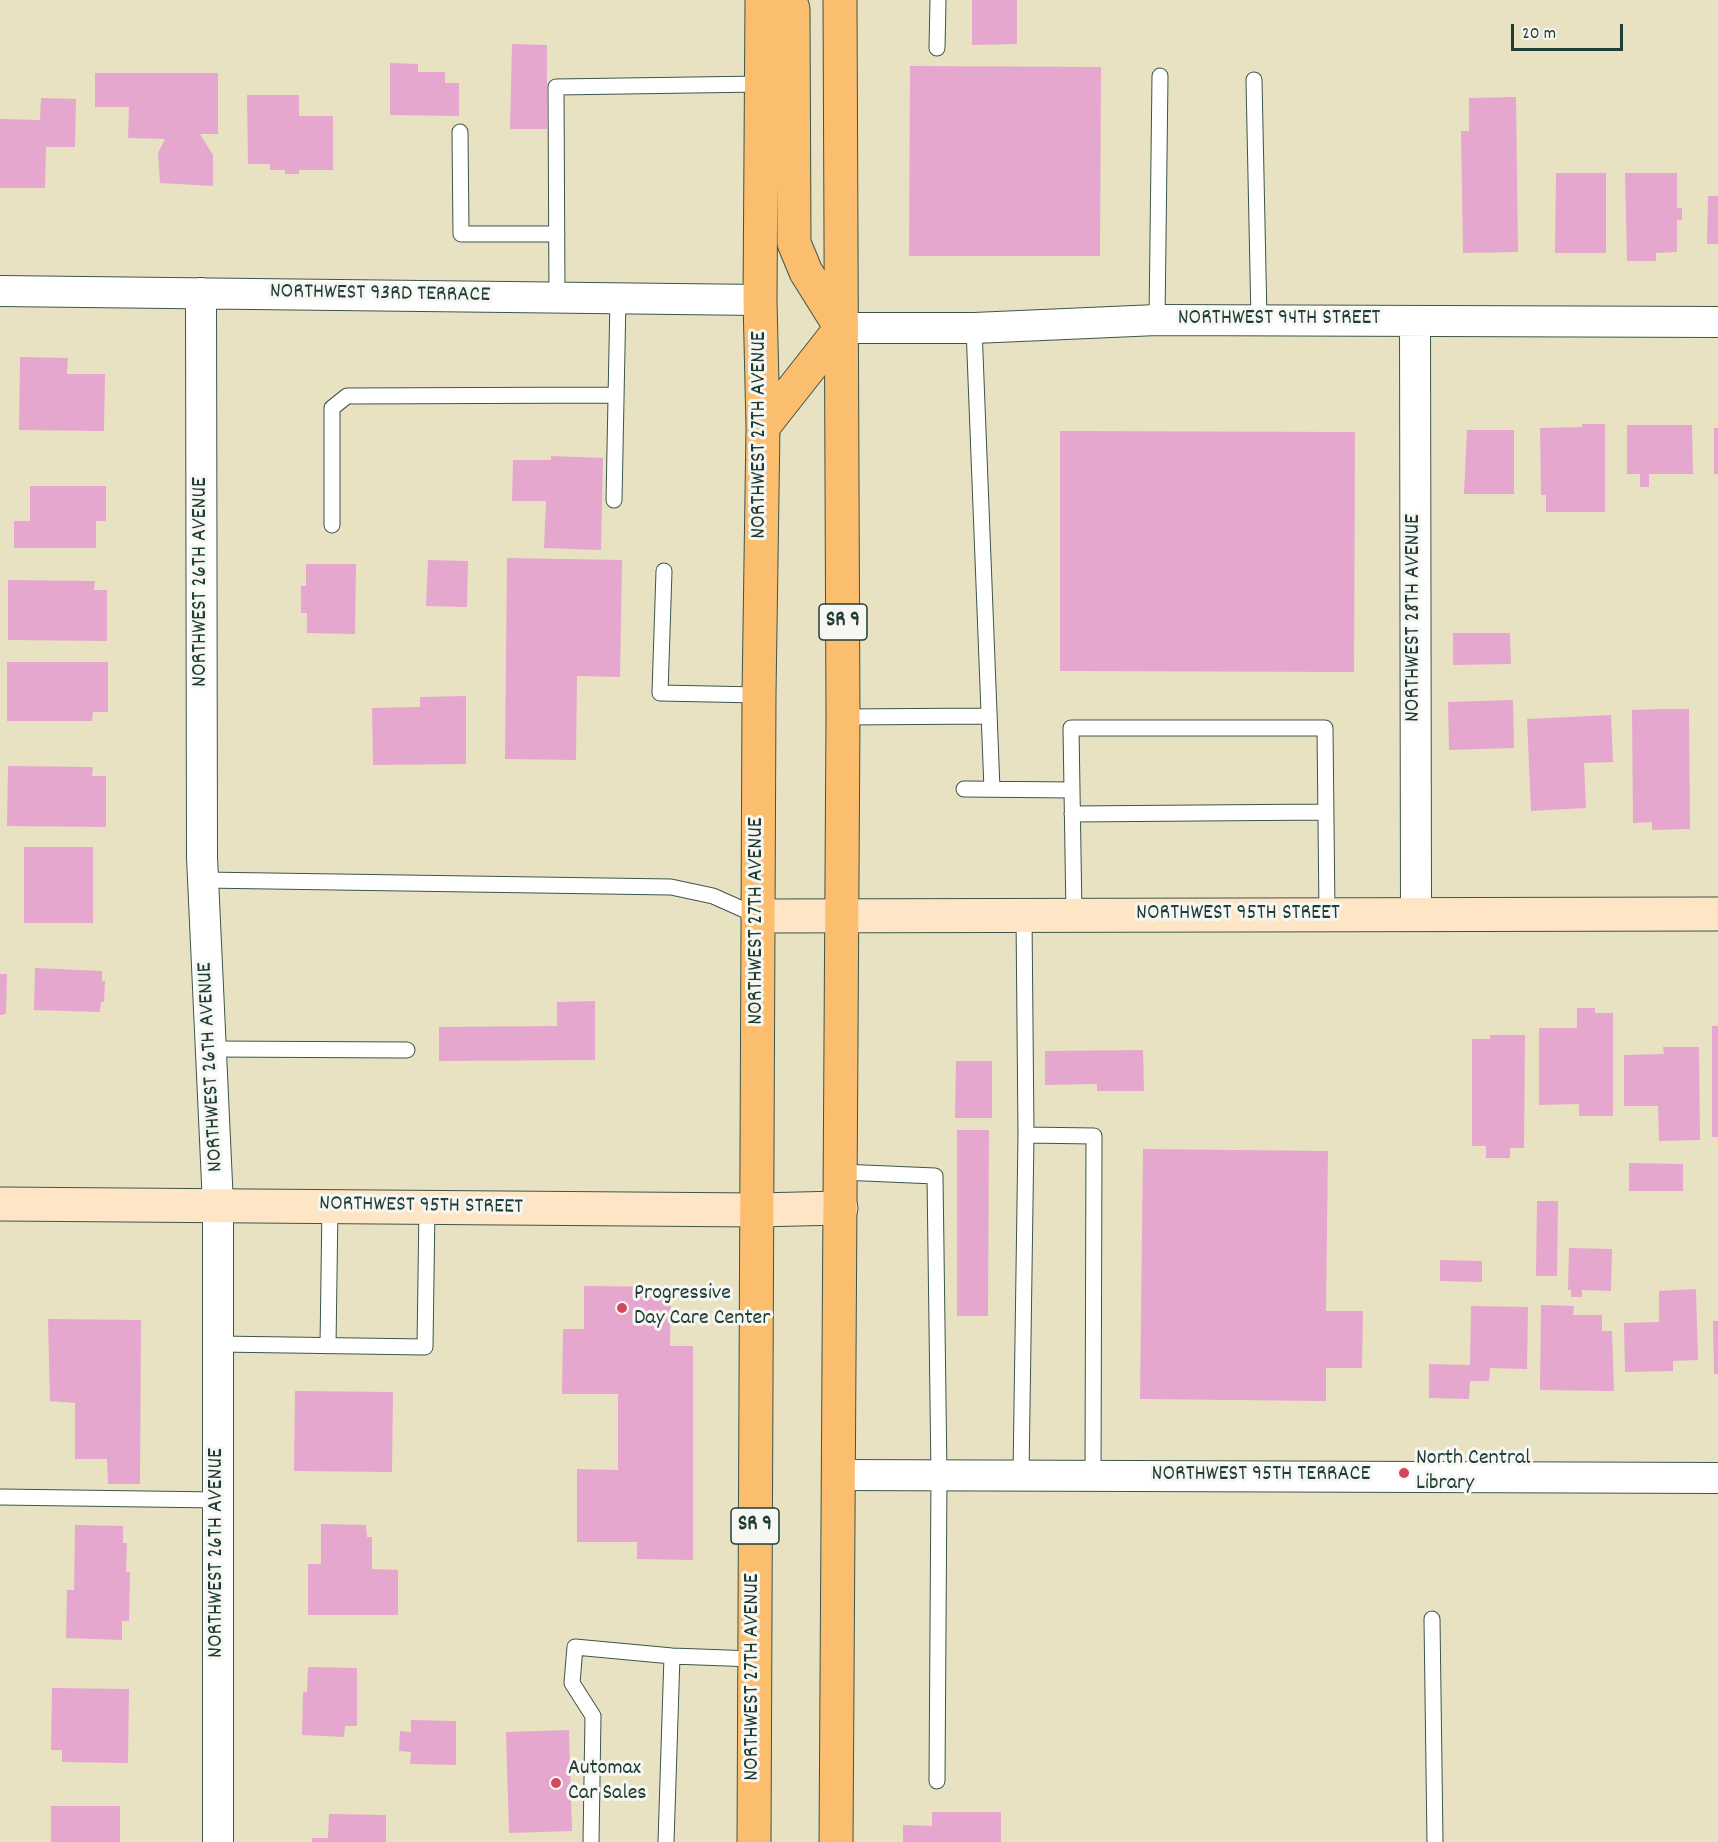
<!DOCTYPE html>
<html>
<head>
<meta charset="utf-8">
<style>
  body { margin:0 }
  #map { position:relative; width:1718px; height:1842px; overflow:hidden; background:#e8e2c2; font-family:Dekko,sans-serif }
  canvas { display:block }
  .scale { position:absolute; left:1511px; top:24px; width:112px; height:27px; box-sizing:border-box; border:3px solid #1f3d34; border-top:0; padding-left:8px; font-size:18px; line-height:21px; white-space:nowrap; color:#1f3d34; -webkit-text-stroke:4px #f6f6f2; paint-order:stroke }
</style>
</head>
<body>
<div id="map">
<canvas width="1718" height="1842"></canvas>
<div class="scale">20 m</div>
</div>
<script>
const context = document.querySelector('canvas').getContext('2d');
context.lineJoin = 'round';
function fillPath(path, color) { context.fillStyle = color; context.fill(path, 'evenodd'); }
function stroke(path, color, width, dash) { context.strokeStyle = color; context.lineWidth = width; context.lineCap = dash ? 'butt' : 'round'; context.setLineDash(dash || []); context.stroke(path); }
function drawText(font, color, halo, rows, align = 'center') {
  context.font = font + ' Dekko,sans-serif'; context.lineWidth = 6; context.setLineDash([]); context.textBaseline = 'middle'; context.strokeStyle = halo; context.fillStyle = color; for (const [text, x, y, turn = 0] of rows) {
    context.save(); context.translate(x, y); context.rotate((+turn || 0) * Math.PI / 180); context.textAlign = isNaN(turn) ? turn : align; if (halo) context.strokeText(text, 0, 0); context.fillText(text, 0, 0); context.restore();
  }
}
fillPath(new Path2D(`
  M972 0H1017V44L972 45Z
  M512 44 547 45V129H510Z
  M390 63 418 64V72H445V83H459V116L390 115Z
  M910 66 1101 67 1100 256H909Z
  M95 73H218V134H200L213 155V186L160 183 158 153 165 139 128 138 129 107H95Z
  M247 95H299V116H333V170H299V174H285V170H270V164H248Z
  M1516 97 1518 252 1463 253 1461 131H1469V98Z
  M41 98 76 99 75 147H46L45 188H0V119L40 120Z
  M1556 173H1606V253H1555Z
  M1625 173H1677V208H1682V220H1677V252L1656 253V261H1627Z
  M1708 196H1718V244H1707Z
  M20 357 68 358 67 374H105L104 431 19 430Z
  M1582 424H1605V512H1546V495H1541L1540 428 1582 427Z
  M1627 425H1692L1693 474H1649V487H1640V474H1627Z
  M1714 428H1718V474H1714Z
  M1467 430H1514V494H1464Z
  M1060 431 1355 432 1354 672 1060 671Z
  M551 456 603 458 601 550 544 548 546 501H512L513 460H551Z
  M30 486H106V521H96V548H14V521H30Z
  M507 558 622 560 620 677 577 676 576 760 505 759Z
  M428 560 468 561 467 607 426 606Z
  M306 564H356L355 634 307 633V613H301V586H306Z
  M8 580 95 581 94 590H107V641L8 640Z
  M1453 633H1510L1511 664 1453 665Z
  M7 662H108V712H93L92 721H7Z
  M466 696V764L373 765 372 708 420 707V697Z
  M1513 700 1514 748 1449 750 1448 702Z
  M1661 709H1689L1690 829 1652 830V822L1633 823 1632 710Z
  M1611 715 1613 762 1584 763 1586 808 1531 811 1527 719Z
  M8 766 93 767 92 776H106V827L7 826Z
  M24 847H93V923H24Z
  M35 968 102 971V981H105L104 1002H101L100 1012 34 1010Z
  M0 974H7L6 1014 0 1015Z
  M595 1001V1060L439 1061V1027L557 1026V1002Z
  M1577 1008H1595V1013H1613V1116H1579V1104L1539 1105V1028H1577Z
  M1712 1026H1718V1137H1712Z
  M1490 1035H1525L1524 1148H1510V1158H1486V1146H1472V1039H1490Z
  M1663 1047H1699L1700 1140 1659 1141 1658 1106H1624V1055L1664 1054Z
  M1143 1050 1144 1091H1097V1084L1045 1085V1051Z
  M956 1061H992V1118H955Z
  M957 1130H989L988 1316H957Z
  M1143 1149 1328 1151 1326 1311H1363L1362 1368H1326V1401L1140 1399Z
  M1629 1163 1683 1164V1191H1629Z
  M1537 1201H1558L1557 1276H1536Z
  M1569 1248 1612 1249 1611 1291 1582 1290V1297H1571V1290H1568Z
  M1440 1260 1482 1261V1282L1440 1281Z
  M584 1286 671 1287 670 1346H693V1560L637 1559V1542H577V1469L618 1470V1394H562L563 1329H584Z
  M1696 1289 1698 1360 1673 1361V1371L1625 1372 1624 1323 1659 1322V1291Z
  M1541 1305 1574 1306 1573 1315H1602V1331H1612L1614 1391 1540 1390Z
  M1471 1306 1528 1307 1527 1369 1490 1368 1489 1381H1470L1469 1399 1429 1398V1364L1470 1365Z
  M48 1319 141 1320 140 1484H108L107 1459H75V1403L50 1401Z
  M1713 1321H1718V1374H1714Z
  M295 1391 393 1392 392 1472 294 1471Z
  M321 1524 366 1525 367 1537H372V1569L398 1570V1615H308V1564H321Z
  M75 1525 123 1526V1543H127L126 1572H130L129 1621H122V1640L66 1638 67 1590H74Z
  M308 1667 357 1668V1726H345L344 1737 302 1735 303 1692H307Z
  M52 1688 129 1689 128 1763 62 1762V1750H51Z
  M411 1720 456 1721V1765L410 1764 411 1752 399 1751 400 1731 411 1732Z
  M569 1730 572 1831 509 1833 506 1732Z
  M51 1806H120V1842H51Z
  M932 1812H1001V1842H903V1825L932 1826Z
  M329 1814 386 1815V1842H312V1838H328Z`), '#e5a7ce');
const lane = new Path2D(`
  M937 48 938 0
  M1254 80 1259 320
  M460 132 461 234H557
  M557 298 556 87 761 84
  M1157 320 1160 76
  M974 328 992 789
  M614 500 618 298
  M332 525V408L347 396 616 395
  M664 571 660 693 759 695
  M843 717 989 716
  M964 789 1072 790
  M1072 814 1326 812
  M203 880 671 887 713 896 758 916
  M1024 915 1026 1135
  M1074 915 1071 728H1325L1327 914
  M211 1049 407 1050
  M841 1172 935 1176 939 1475 937 1781
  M219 1344 425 1347 427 1207
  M328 1346 330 1206
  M1021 1475 1026 1135 1094 1136 1093 1476
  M0 1497 218 1500
  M1432 1619 1435 1842
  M591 1842 593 1716 572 1683 575 1647 672 1656 754 1659
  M666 1842 672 1656`);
const street = new Path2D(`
  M0 291 760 300
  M201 293 202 857 218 1205V1842
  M1415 321 1416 914
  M841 328H974L1157 320 1718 322
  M839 1475 1718 1478`);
const secondary = new Path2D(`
  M758 916 1718 914
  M0 1204 757 1210 841 1208`);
const primary = new Path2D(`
  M790 0 793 9 794 243 806 272 841 328
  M763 427 841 328
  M754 1842 759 695 763 427 760 300 762 0
  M836 1842 843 717 840 0`);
stroke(lane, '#3d5649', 17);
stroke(street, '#3d5649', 32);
stroke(secondary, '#3d5649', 35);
stroke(primary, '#3d5649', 35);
stroke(lane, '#fff', 15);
stroke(street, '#fff', 30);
stroke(secondary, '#fde5c5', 33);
stroke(primary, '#fbbd6e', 33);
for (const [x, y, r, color] of [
  [622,1308,6,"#d1495b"],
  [1404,1473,6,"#d1495b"],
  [556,1783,6,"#d1495b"]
]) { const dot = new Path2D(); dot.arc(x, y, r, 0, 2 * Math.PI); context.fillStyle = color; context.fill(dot); stroke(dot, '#f6f6f2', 2); }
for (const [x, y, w] of [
  [843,622,48],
  [755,1526,48]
]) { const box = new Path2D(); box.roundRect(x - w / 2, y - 18, w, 36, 4.5); context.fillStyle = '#f6f6f2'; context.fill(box); stroke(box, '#1f3d34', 1.5); }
drawText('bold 21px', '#1f3d34', null, [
  ["SR 9",843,622],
  ["SR 9",755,1526]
]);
drawText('22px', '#1f3d34', '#f6f6f2', [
  ["NORTHWEST 93RD TERRACE",380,295,1],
  ["NORTHWEST 94TH STREET",1279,320],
  ["NORTHWEST 27TH AVENUE",761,435,-90],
  ["NORTHWEST 26TH AVENUE",202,582,-90],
  ["NORTHWEST 28TH AVENUE",1415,618,-90],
  ["NORTHWEST 95TH STREET",1238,915],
  ["NORTHWEST 27TH AVENUE",758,921,-90],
  ["NORTHWEST 26TH AVENUE",212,1067,-93],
  ["NORTHWEST 95TH STREET",421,1207,1],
  ["NORTHWEST 95TH TERRACE",1261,1476],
  ["NORTHWEST 26TH AVENUE",218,1553,-90],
  ["NORTHWEST 27TH AVENUE",754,1677,-90]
]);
drawText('22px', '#1f3d34', '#f6f6f2', [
  ["Progressive",634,1295],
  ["Day Care Center",634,1320],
  ["North Central",1416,1460],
  ["Library",1416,1485],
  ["Automax",568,1770],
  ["Car Sales",568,1795]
], 'left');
</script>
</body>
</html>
